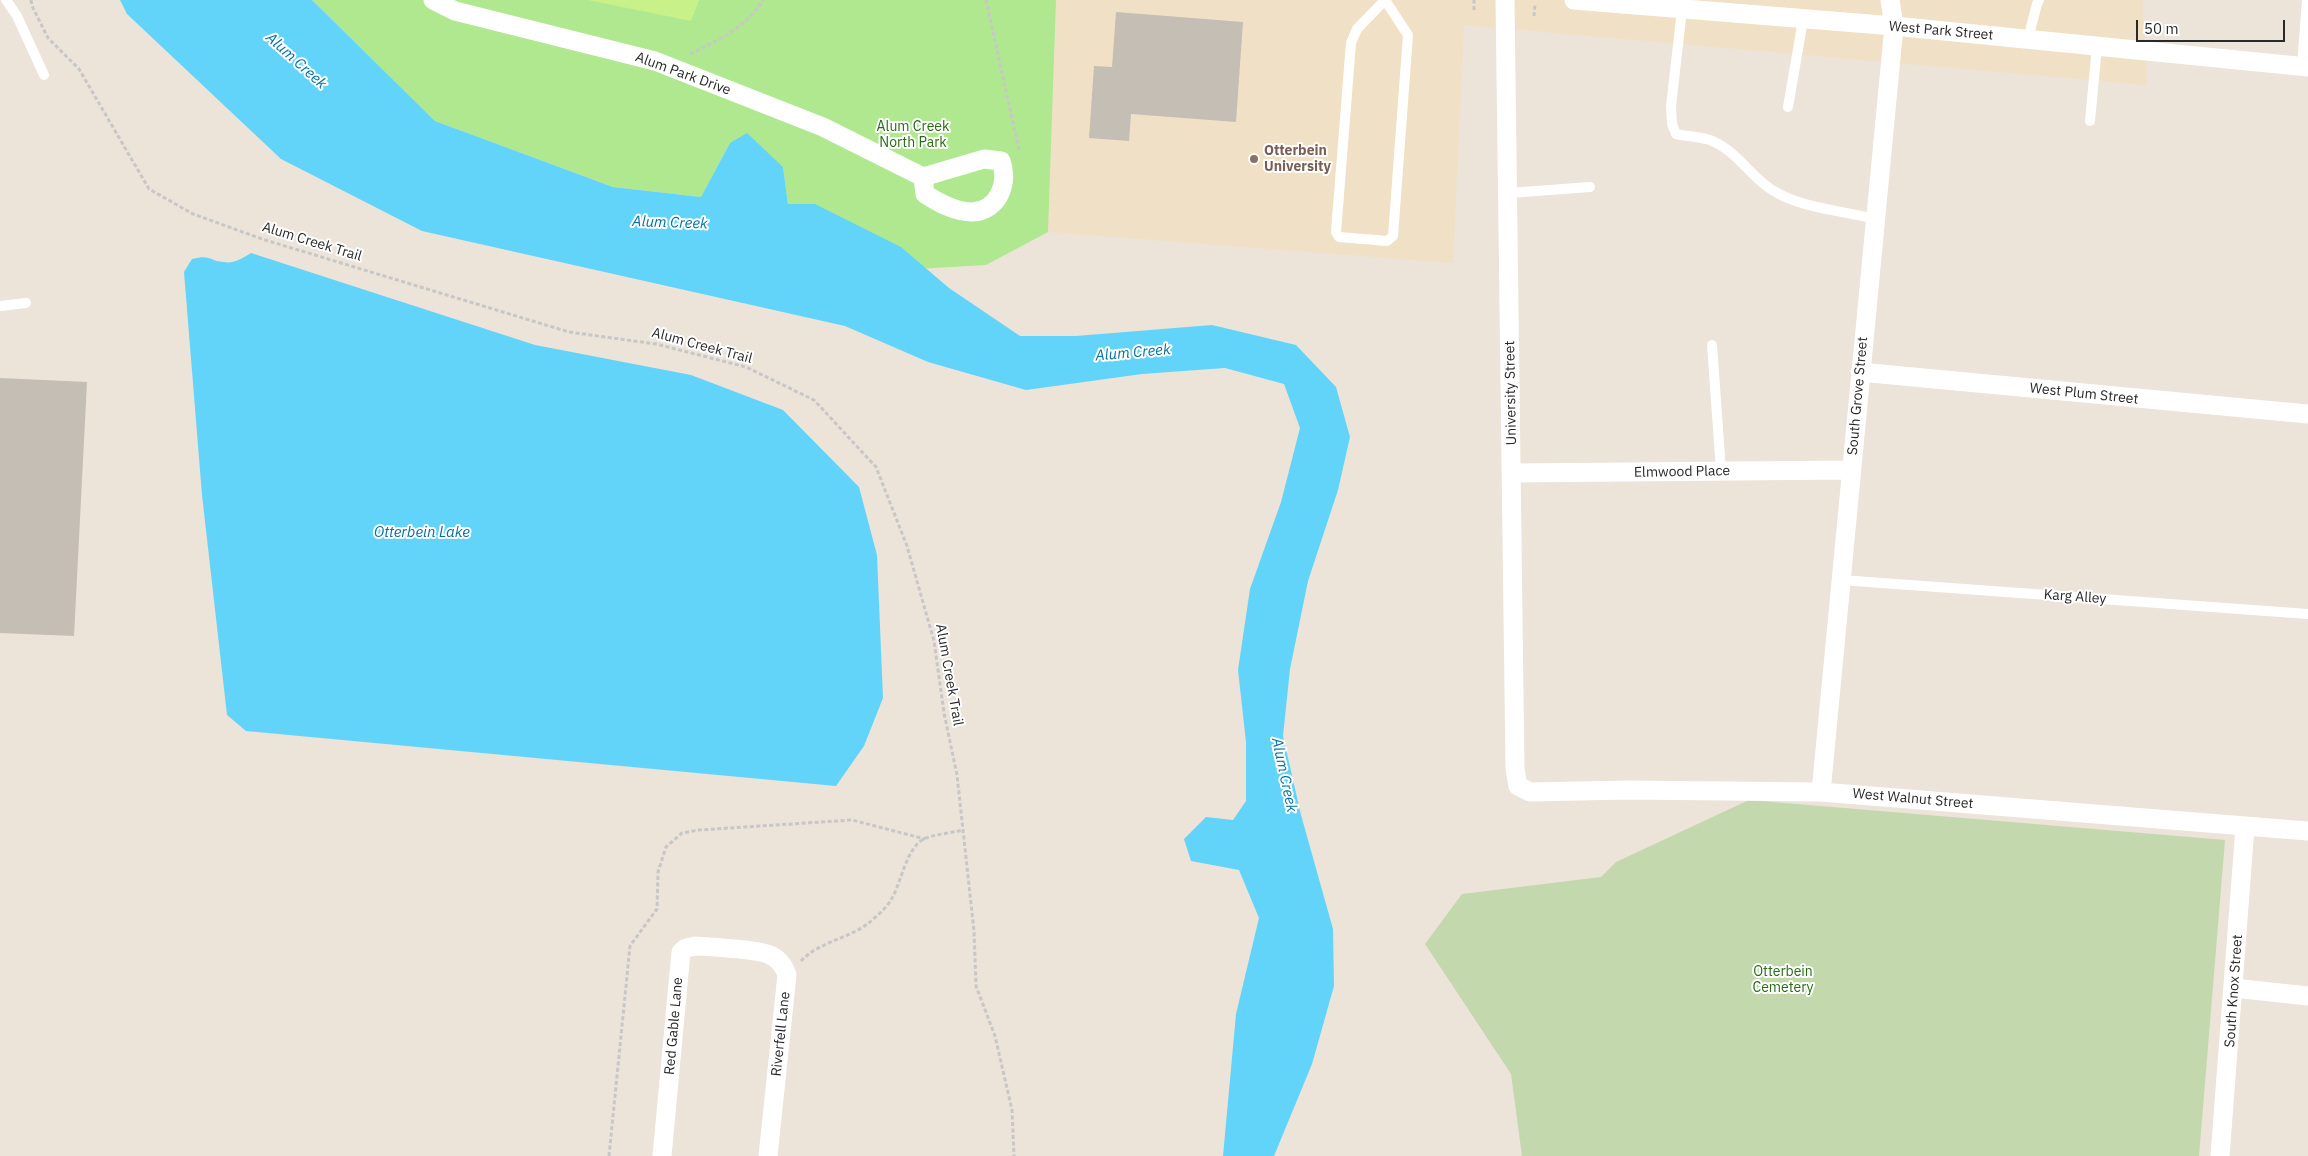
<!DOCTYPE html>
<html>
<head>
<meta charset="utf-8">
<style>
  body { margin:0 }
  #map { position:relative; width:2308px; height:1156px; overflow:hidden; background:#ece3d9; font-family:"IBM Plex Sans",sans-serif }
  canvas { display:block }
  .scale { position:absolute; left:2136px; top:20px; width:149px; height:22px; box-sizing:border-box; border:2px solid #292929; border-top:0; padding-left:6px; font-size:15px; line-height:18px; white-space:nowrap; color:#292929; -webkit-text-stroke:4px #fff; paint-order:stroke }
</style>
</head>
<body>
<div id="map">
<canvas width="2308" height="1156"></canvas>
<div class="scale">50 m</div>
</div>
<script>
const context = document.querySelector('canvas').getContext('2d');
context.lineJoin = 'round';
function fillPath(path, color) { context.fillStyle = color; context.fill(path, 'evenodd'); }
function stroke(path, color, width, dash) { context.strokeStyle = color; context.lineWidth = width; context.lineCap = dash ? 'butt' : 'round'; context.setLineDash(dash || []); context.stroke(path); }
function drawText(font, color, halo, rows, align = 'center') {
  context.font = font + ' "IBM Plex Sans",sans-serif'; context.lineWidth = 4; context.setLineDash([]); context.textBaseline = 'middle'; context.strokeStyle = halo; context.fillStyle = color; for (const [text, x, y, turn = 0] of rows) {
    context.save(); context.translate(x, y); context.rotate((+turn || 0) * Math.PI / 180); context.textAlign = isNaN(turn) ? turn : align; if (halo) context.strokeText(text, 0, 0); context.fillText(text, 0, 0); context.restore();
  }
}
fillPath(new Path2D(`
  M1056 0H2142L2147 85 1464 25 1453 263 1048 232Z`), '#f0e1c6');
fillPath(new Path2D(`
  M312 0H1056L1048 232 986 265 828 274 788 204 783 167 730 143 701 197 613 187 435 121Z`), '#b0e890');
fillPath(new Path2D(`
  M1749 800 2225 840 2199 1156H1522L1511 1074 1425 944 1462 894 1601 877 1616 862Z`), '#c4d8ae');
fillPath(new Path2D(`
  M588 0H699L691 21Z`), '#c8f18a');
fillPath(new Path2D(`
  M120 0H312L435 121 613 187 701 197 730 143 747 133 783 167 788 204H815L901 247 949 288 1020 336H1076L1212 325 1296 345 1336 387 1350 437 1338 490 1308 581 1290 669 1283 736 1301 815 1333 929 1334 986 1312 1064 1274 1156H1223L1236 1014 1259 918 1239 870 1191 861 1184 839 1206 817 1233 820 1246 801V742L1238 670 1250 589 1281 502 1300 428 1284 384 1225 368 1142 374 1026 390 928 362 845 326 422 231 281 159 127 14Z
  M251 253 535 345 691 375 783 410 859 487 877 555 883 698 864 746 836 786 246 731 227 715 202 495 184 272 192 259C212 254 208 261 224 262 234 264 243 258 251 253Z`), '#62d4f9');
fillPath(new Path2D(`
  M1116 12 1243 22 1236 122 1131 114 1129 141 1089 138 1094 66 1112 67Z
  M0 378 87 382 74 636 0 633Z`), '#c4beb5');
stroke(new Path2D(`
  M31 0 32 6 48 38 79 69 149 189 193 214 262 239 569 332 656 344 746 367 814 400 876 467 907 546 934 641 944 713 957 775 974 931 976 986 995 1036 1012 1110 1014 1156
  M986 0 1019 150 1017 151
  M1474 10V0
  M1534 16 1535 4
  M690 54C717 41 747 27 763 0
  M801 961C820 941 849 939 870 922 877 916 887 907 891 900 902 882 906 846 926 838 937 834 951 833 963 830
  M609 1156 630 946 657 909 658 872 666 847 682 833 699 830 852 820 925 839`), '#c7c7c7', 3, [4, 2.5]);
stroke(new Path2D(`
  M6 0 17 16 44 75
  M1385 0 1408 35 1393 236 1387 241 1339 237 1336 232 1351 43 1357 29 1385 0
  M1682 10 1671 106 1672 124 1676 134C1686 136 1699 137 1710 140 1737 150 1753 181 1779 194 1808 209 1844 211 1875 219
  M2028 39 2037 4 2039 0
  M2302 67 2307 0
  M1788 107 1803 20
  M2090 121 2097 46
  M1509 193 1590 187
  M0 306 26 303
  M1712 345 1721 471
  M1841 580 2308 614`), '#fff', 10);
stroke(new Path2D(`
  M433 0 455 11 655 61 823 127 923 177 984 159 1001 161C1009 182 999 211 972 212 955 212 939 203 925 194L923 177
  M1505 0 1515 769 1518 786 1530 792 1627 790 1821 792 2308 831
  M1574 0 1894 26 2308 67
  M1860 372 2308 414
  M1512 473 1851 470
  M1821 792 1894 26 1890 0
  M2234 988 2308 996
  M662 1156 681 952 686 948 696 946C712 947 758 949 770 955 779 959 784 966 787 975L768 1156
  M2220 1156 2245 827`), '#fff', 19);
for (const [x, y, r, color] of [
  [1254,159,5,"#8d6e63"]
]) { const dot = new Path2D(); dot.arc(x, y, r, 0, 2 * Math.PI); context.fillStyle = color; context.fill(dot); stroke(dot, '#fff', 2); }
drawText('14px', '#292929', '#fff', [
  ["West Park Street",1941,31,5],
  ["Alum Park Drive",683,74,20],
  ["Alum Creek Trail",312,242,17],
  ["Alum Creek Trail",702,346,15],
  ["University Street",1511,393,-91],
  ["West Plum Street",2084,394,6],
  ["South Grove Street",1858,396,-85],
  ["Elmwood Place",1682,472,-1],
  ["Karg Alley",2075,597,4],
  ["Alum Creek Trail",949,675,80],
  ["West Walnut Street",1913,799,5],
  ["South Knox Street",2234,991,-86],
  ["Red Gable Lane",674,1026,-85],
  ["Riverfell Lane",781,1034,-84]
]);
drawText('14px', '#286b13', '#fff', [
  ["Alum Creek",913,127],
  ["North Park",913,143],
  ["Otterbein",1783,972],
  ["Cemetery",1783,988]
]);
drawText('bold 14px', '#785e54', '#fff', [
  ["Otterbein",1264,151],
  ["University",1264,167]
], 'left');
drawText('italic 15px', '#0270a3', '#fff', [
  ["Alum Creek",296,61,42],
  ["Alum Creek",670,223,2],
  ["Alum Creek",1133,353,-5],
  ["Otterbein Lake",422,533],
  ["Alum Creek",1284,775,78]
]);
</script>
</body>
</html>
